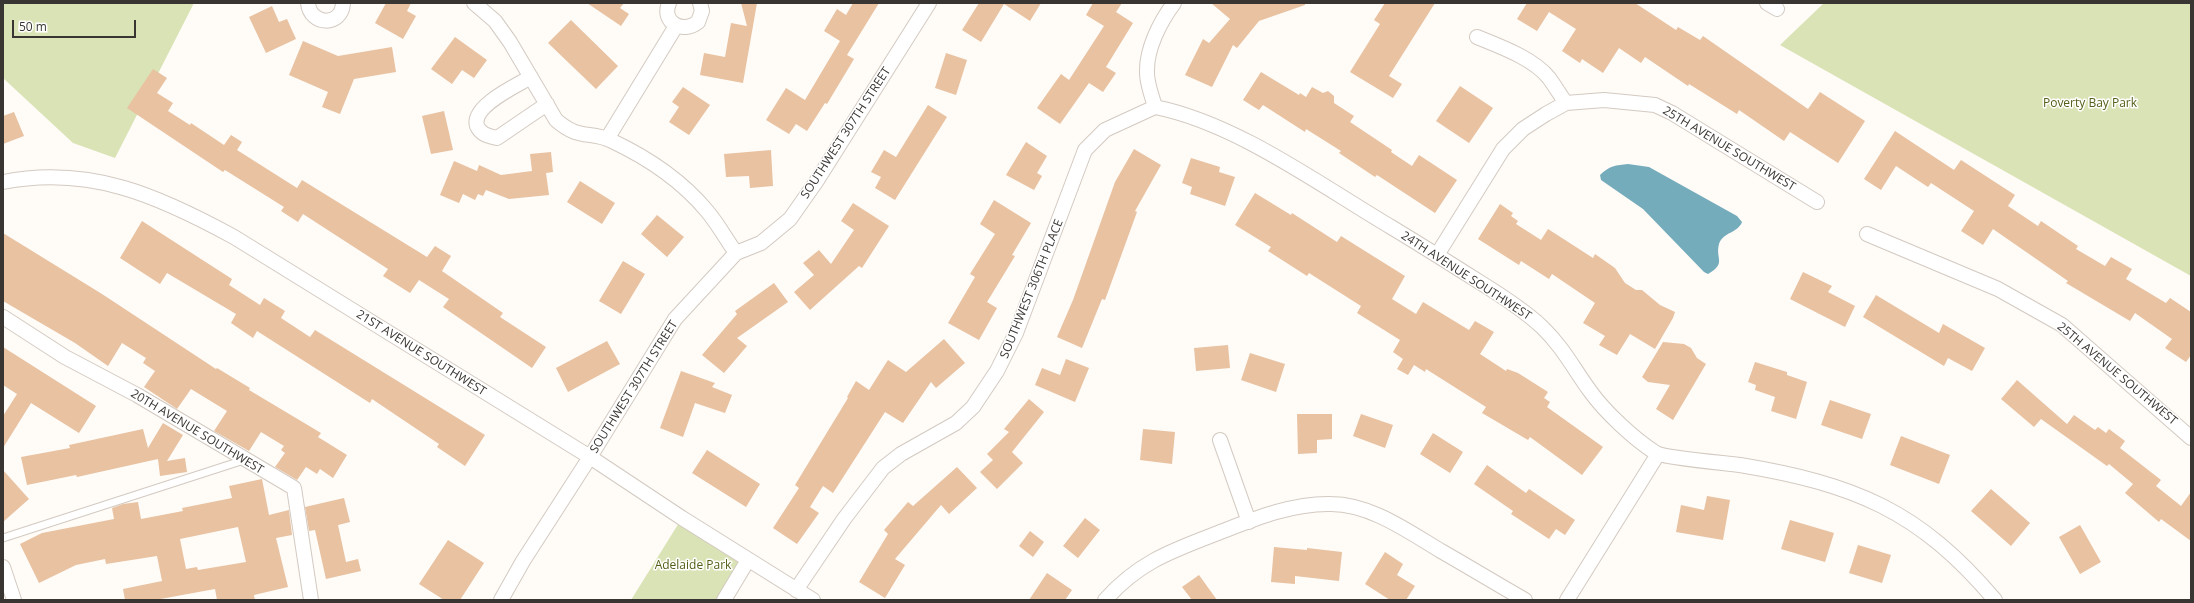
<!DOCTYPE html>
<html>
<head>
<meta charset="utf-8">
<style>
  body { margin:0 }
  #map { position:relative; width:2194px; height:603px; overflow:hidden; background:#fffbf7; font-family:"Open Sans",sans-serif }
  canvas { display:block }
  .frame { position:absolute; inset:0; border:4px solid #393532; pointer-events:none }
  .scale { position:absolute; left:12px; top:20px; width:124px; height:18px; box-sizing:border-box; border:2px solid #393532; border-top:0; padding-left:5px; font-size:12px; line-height:14px; white-space:nowrap; color:#393532; -webkit-text-stroke:3px #fff; paint-order:stroke }
</style>
</head>
<body>
<div id="map">
<canvas width="2194" height="603"></canvas>
<div class="frame"></div>
<div class="scale">50 m</div>
</div>
<script>
const context = document.querySelector('canvas').getContext('2d');
context.lineJoin = 'round';
function fillPath(path, color) { context.fillStyle = color; context.fill(path, 'evenodd'); }
function stroke(path, color, width, dash) { context.strokeStyle = color; context.lineWidth = width; context.lineCap = dash ? 'butt' : 'round'; context.setLineDash(dash || []); context.stroke(path); }
function drawText(font, color, halo, rows, align = 'center') {
  context.font = font + ' "Open Sans",sans-serif'; context.lineWidth = 3; context.setLineDash([]); context.textBaseline = 'middle'; context.strokeStyle = halo; context.fillStyle = color; for (const [text, x, y, turn = 0] of rows) {
    context.save(); context.translate(x, y); context.rotate((+turn || 0) * Math.PI / 180); context.textAlign = isNaN(turn) ? turn : align; if (halo) context.strokeText(text, 0, 0); context.fillText(text, 0, 0); context.restore();
  }
}
fillPath(new Path2D(`
  M3 3H194L115 158 73 143 3 78Z
  M1824 3H2191V276L1780 45Z
  M682 518 744 557 718 600H631Z`), '#dae3b5');
fillPath(new Path2D(`
  M1628 164 1649 167 1737 216 1742 222C1738 233 1723 232 1719 244 1715 259 1727 263 1708 274L1704 272 1643 209 1601 180 1600 175C1609 166 1616 165 1628 164Z`), '#75acbc');
fillPath(new Path2D(`
  M386 3H411L407 11 416 16 403 39 375 23Z
  M587 3H624L620 8 629 14 621 26Z
  M741 3H757L743 83 700 75 704 53 725 57 731 23 747 26Z
  M853 3H879L847 55 854 59 827 104 825 103 807 131 796 124 789 134 766 120 786 88 805 100 840 41 824 31 837 9 846 15Z
  M979 3H1041L1030 21 1004 4 981 42 962 30Z
  M1093 3H1122L1116 12 1133 23 1106 67 1116 73 1103 92 1089 83 1060 124 1037 108 1061 74 1069 80 1104 26 1086 15Z
  M1211 3H1305V5L1259 21 1237 48 1233 45 1212 87 1185 75 1203 39 1209 43 1230 19Z
  M1385 3H1435L1389 76 1402 84 1393 98 1350 72 1380 24 1374 20Z
  M1527 3H1635L1676 30 1678 27 1700 40 1703 36 1808 109 1820 92 1865 121 1838 163 1790 132 1784 141 1739 110 1737 114 1689 84 1688 86 1645 57 1641 63 1619 48 1603 73 1582 59 1580 63 1562 51 1576 29 1549 12 1537 31 1517 19Z
  M272 6 279 22 287 19 296 39 266 53 249 17Z
  M571 20 618 66 596 89 548 43Z
  M455 37 487 60 474 78 462 70 452 84 431 69Z
  M303 41 338 56 392 47 396 72 354 79 340 114 322 107 328 92 289 75Z
  M946 53 967 60 956 95 935 88Z
  M153 69 167 78 157 93 173 103 168 111 190 125 191 123 224 145 231 135 242 142 237 150 297 188 302 180 427 257 435 246 451 256 442 271 503 313 500 317 546 347 532 368 443 307 449 299 419 280 410 293 383 276 388 269 303 214 298 222 281 211 284 207 225 170 223 172 127 108Z
  M1261 72 1299 95 1300 93 1306 97 1312 87 1323 93 1328 91 1334 96V103L1354 116 1350 122 1392 150 1391 152 1412 166 1419 155 1457 180 1435 213 1377 175 1375 177 1339 153 1341 151 1306 129 1305 132 1263 105 1259 110 1243 100Z
  M1460 86 1493 108 1469 143 1436 121Z
  M683 87 710 105 689 135 669 122 679 107 672 102Z
  M928 105 947 117 895 200 875 188 881 177 871 172 884 150 896 157Z
  M444 111 453 150 431 154 422 116Z
  M14 112 24 136 3 144V116Z
  M1895 131 1954 170 1961 160 2015 195 2008 206 2038 226 2041 221 2078 246 2076 249 2105 266 2111 257 2132 269 2126 279 2166 303 2170 298 2191 312V355L2186 362 2165 348 2172 339 2135 313 2130 321 2066 283 2068 281 1993 229 1983 245 1961 231 1974 211 1931 183 1928 187 1896 166 1881 190 1864 179Z
  M1026 142 1047 156 1037 173 1042 176 1034 190 1006 175Z
  M1134 149 1161 165 1135 211 1137 212 1105 300 1102 299 1082 348 1057 337 1073 300 1115 182Z
  M771 150 773 186 750 188 749 176 726 177 724 154Z
  M551 152 553 172 546 173 549 195 509 199 486 190 483 196 478 194 475 200 463 194 459 203 440 195 454 161 477 171 479 165 501 175 532 171 530 154Z
  M1191 158 1220 167 1219 172 1235 177 1225 206 1190 194 1192 187 1182 183Z
  M580 181 615 203 602 224 567 202Z
  M1255 193 1291 215 1292 213 1337 242 1341 236 1405 276 1392 299 1416 314 1423 302 1469 330 1475 321 1494 332 1480 354 1506 371 1507 369 1518 373 1548 392 1544 398 1550 402 1547 407 1603 447 1582 475 1530 437 1528 440 1482 413 1486 407 1426 369 1425 372 1414 365 1408 375 1397 369 1403 359 1393 352 1400 340 1357 313 1361 306 1309 273 1307 276 1268 251 1271 247 1235 225Z
  M994 200 1031 223 1012 255 1015 256 987 302 997 308 979 340 948 323 975 277 970 274 995 234 980 224Z
  M853 203 889 226 862 268 859 266 810 310 794 292 814 275 803 263 819 250 831 264 854 230 841 221Z
  M1500 204 1513 213 1511 216 1518 221 1516 224 1541 240 1548 229 1593 258 1595 254 1615 268 1625 283 1636 290H1642L1660 305 1675 312 1673 318 1655 349 1630 334 1617 355 1599 345 1605 336 1583 323 1595 303 1552 274 1549 279 1521 261 1519 265 1478 239Z
  M657 215 684 237 667 257 641 234Z
  M142 221 232 279 229 285 260 305 264 298 285 311 281 318 310 337 315 330 485 435 465 466 437 447 439 444 372 399 370 403 257 331 253 338 231 323 236 314 167 273 160 284 120 258Z
  M3 233 102 294 216 369 217 368 250 388 249 390 321 433 318 437 347 455 333 478 320 469 317 474 306 467 297 480 275 467 285 453 281 450 284 446 261 432 249 451 214 431 227 411 191 389 177 409 144 387 155 371 143 363 146 358 122 343 108 366 75 343 3 301Z
  M623 261 645 274 621 314 599 301Z
  M1803 272 1832 286 1828 292 1855 306 1845 327 1790 299Z
  M774 283 788 302 737 338 747 346 724 373 702 355 737 314 735 311Z
  M1876 295 1939 333 1943 324 1985 348 1972 371 1948 358 1944 366 1863 317Z
  M944 339 965 363 936 388 931 382 903 423 885 412 833 493 823 486 810 507 819 513 797 544 773 528 799 488 795 485 848 398 847 397 856 381 869 390 888 360 906 372Z
  M607 341 620 364 568 392 556 368Z
  M1663 342 1684 344 1691 348 1697 358 1706 364 1673 420 1656 409 1670 385 1648 382 1642 377Z
  M1228 345 1230 368 1196 371 1194 348Z
  M3 347 96 406 79 433 31 403 3 448V416L17 394 3 385Z
  M1250 353 1285 364 1276 392 1241 380Z
  M1066 359 1089 368 1075 402 1035 385 1042 368 1060 375Z
  M1755 362 1787 372V375L1807 382 1796 419 1771 411 1775 397 1755 390 1756 385 1748 382Z
  M681 371 715 383 712 387 732 395 725 413 695 403 683 437 660 428Z
  M2017 380 2067 424 2074 415 2095 430 2098 427 2106 433 2109 429 2125 441 2120 448 2161 480 2156 486 2181 506 2191 492V541L2161 519 2159 522 2125 493 2133 484 2109 464 2107 466 2041 419 2034 427 2001 399Z
  M1029 399 1044 412 1012 452 1023 463 997 489 980 472 993 460 987 454 1009 432 1004 429Z
  M1830 400 1871 414 1862 439 1821 425Z
  M1297 414H1332V439L1317 440V453L1298 454Z
  M1361 414 1393 425 1385 448 1353 436Z
  M163 423 183 435 167 461 185 458 187 472 160 476 158 459 77 477 76 475 27 485 21 457 70 448 69 445 143 429 148 448Z
  M1143 429 1175 432 1172 464 1140 460Z
  M1433 433 1463 452 1450 473 1420 454Z
  M1901 436 1950 455 1939 484 1890 465Z
  M707 450 760 484 746 507 692 473Z
  M1487 465 1526 493 1529 489 1575 520 1565 535 1556 529 1549 539 1511 514 1513 511 1474 484Z
  M957 467 977 488 949 514 941 505 895 559 905 565 885 598 859 582 888 534 884 530 908 502 913 506Z
  M3 470 29 499 3 522Z
  M262 479 269 515 289 510 292 535 276 538 288 587 254 595 255 600H217L215 589 155 600H125L123 589 162 581 157 556 106 564 105 559 76 565 39 583 20 544 42 533 114 519 112 508 123 504 138 502 141 519 183 511 182 508 232 498 229 486ZM238 527 246 562 198 570 197 567 186 569 180 539Z
  M1991 489 2030 523 2011 546 1971 511Z
  M1707 496 1730 500 1723 540 1676 532 1681 505 1704 510Z
  M344 498 350 522 338 525 346 562 358 559 361 571 326 579 315 530 309 531 305 507Z
  M1085 518 1100 530 1078 558 1063 546Z
  M1790 520 1834 533 1825 562 1781 549Z
  M2080 525 2101 562 2080 574 2059 537Z
  M1030 531 1044 542 1033 557 1019 546Z
  M448 540 484 563 460 600H444L419 584Z
  M1858 545 1891 555 1882 583 1849 573Z
  M1274 547 1307 550V548L1342 552 1339 581 1295 576V584L1271 582Z
  M1385 552 1403 564 1397 575 1415 586 1406 600H1390L1365 584Z
  M1047 573 1072 590 1065 600H1029Z
  M1199 575 1217 600H1192L1182 587Z`), '#e8c2a1');
const service = new Path2D(`
  M3 538 244 460`);
const minor = new Path2D(`
  M308 3C310 26 342 27 343 3
  M474 3 495 21 510 42 556 120C580 141 589 130 612 141 646 157 682 181 707 211 718 224 726 239 736 253
  M669 3C661 23 683 34 698 22L702 11 700 3
  M1767 3 1777 9
  M1477 37C1499 46 1533 58 1549 78 1555 86 1560 95 1566 103
  M531 77C516 86 471 106 477 126 481 135 489 136 497 138L547 104
  M1155 107C1236 123 1320 185 1391 227 1421 245 1451 264 1481 283 1502 296 1524 310 1542 327 1562 346 1574 369 1590 391 1605 412 1634 439 1656 453 1665 458 1725 463 1740 465 1854 484 1919 510 1995 600
  M607 139 676 26
  M3 182C90 165 159 196 234 237L590 457 682 518 813 600
  M1867 234 1998 289 2062 325 2191 438
  M1437 255 1503 149 1523 129 1546 114 1566 103 1604 100 1655 105 1672 113 1817 202
  M3 317 65 357 137 395 294 488 311 600
  M1220 440 1249 522
  M3 567 14 600
  M796 590 844 519 883 468 901 454 956 423 973 407 997 371 1016 333 1085 150 1105 130 1155 107C1152 96 1147 84 1147 73 1146 49 1160 22 1174 3
  M501 600 523 561 590 457 675 319 736 253 761 243 790 219 816 182 929 3
  M724 600 748 560
  M1105 600C1139 562 1171 551 1218 533 1254 519 1292 503 1331 504 1371 504 1409 532 1441 551 1469 567 1497 584 1525 600
  M1567 600 1658 454`);
stroke(service, '#d3cac1', 9);
stroke(minor, '#d3cac1', 16);
stroke(service, '#fff', 7);
stroke(minor, '#fff', 14);
drawText('12px', '#555e18', '#fff', [
  ["Poverty Bay Park",2090,104],
  ["Adelaide Park",693,566]
]);
drawText('12px', '#393532', '#fff', [
  ["SOUTHWEST 307TH STREET",846,133,-57],
  ["25TH AVENUE SOUTHWEST",1729,149,31],
  ["24TH AVENUE SOUTHWEST",1466,276,33],
  ["SOUTHWEST 306TH PLACE",1032,289,-68],
  ["21ST AVENUE SOUTHWEST",421,353,32],
  ["25TH AVENUE SOUTHWEST",2117,374,40],
  ["SOUTHWEST 307TH STREET",634,387,-58],
  ["20TH AVENUE SOUTHWEST",197,432,31]
]);
</script>
</body>
</html>
